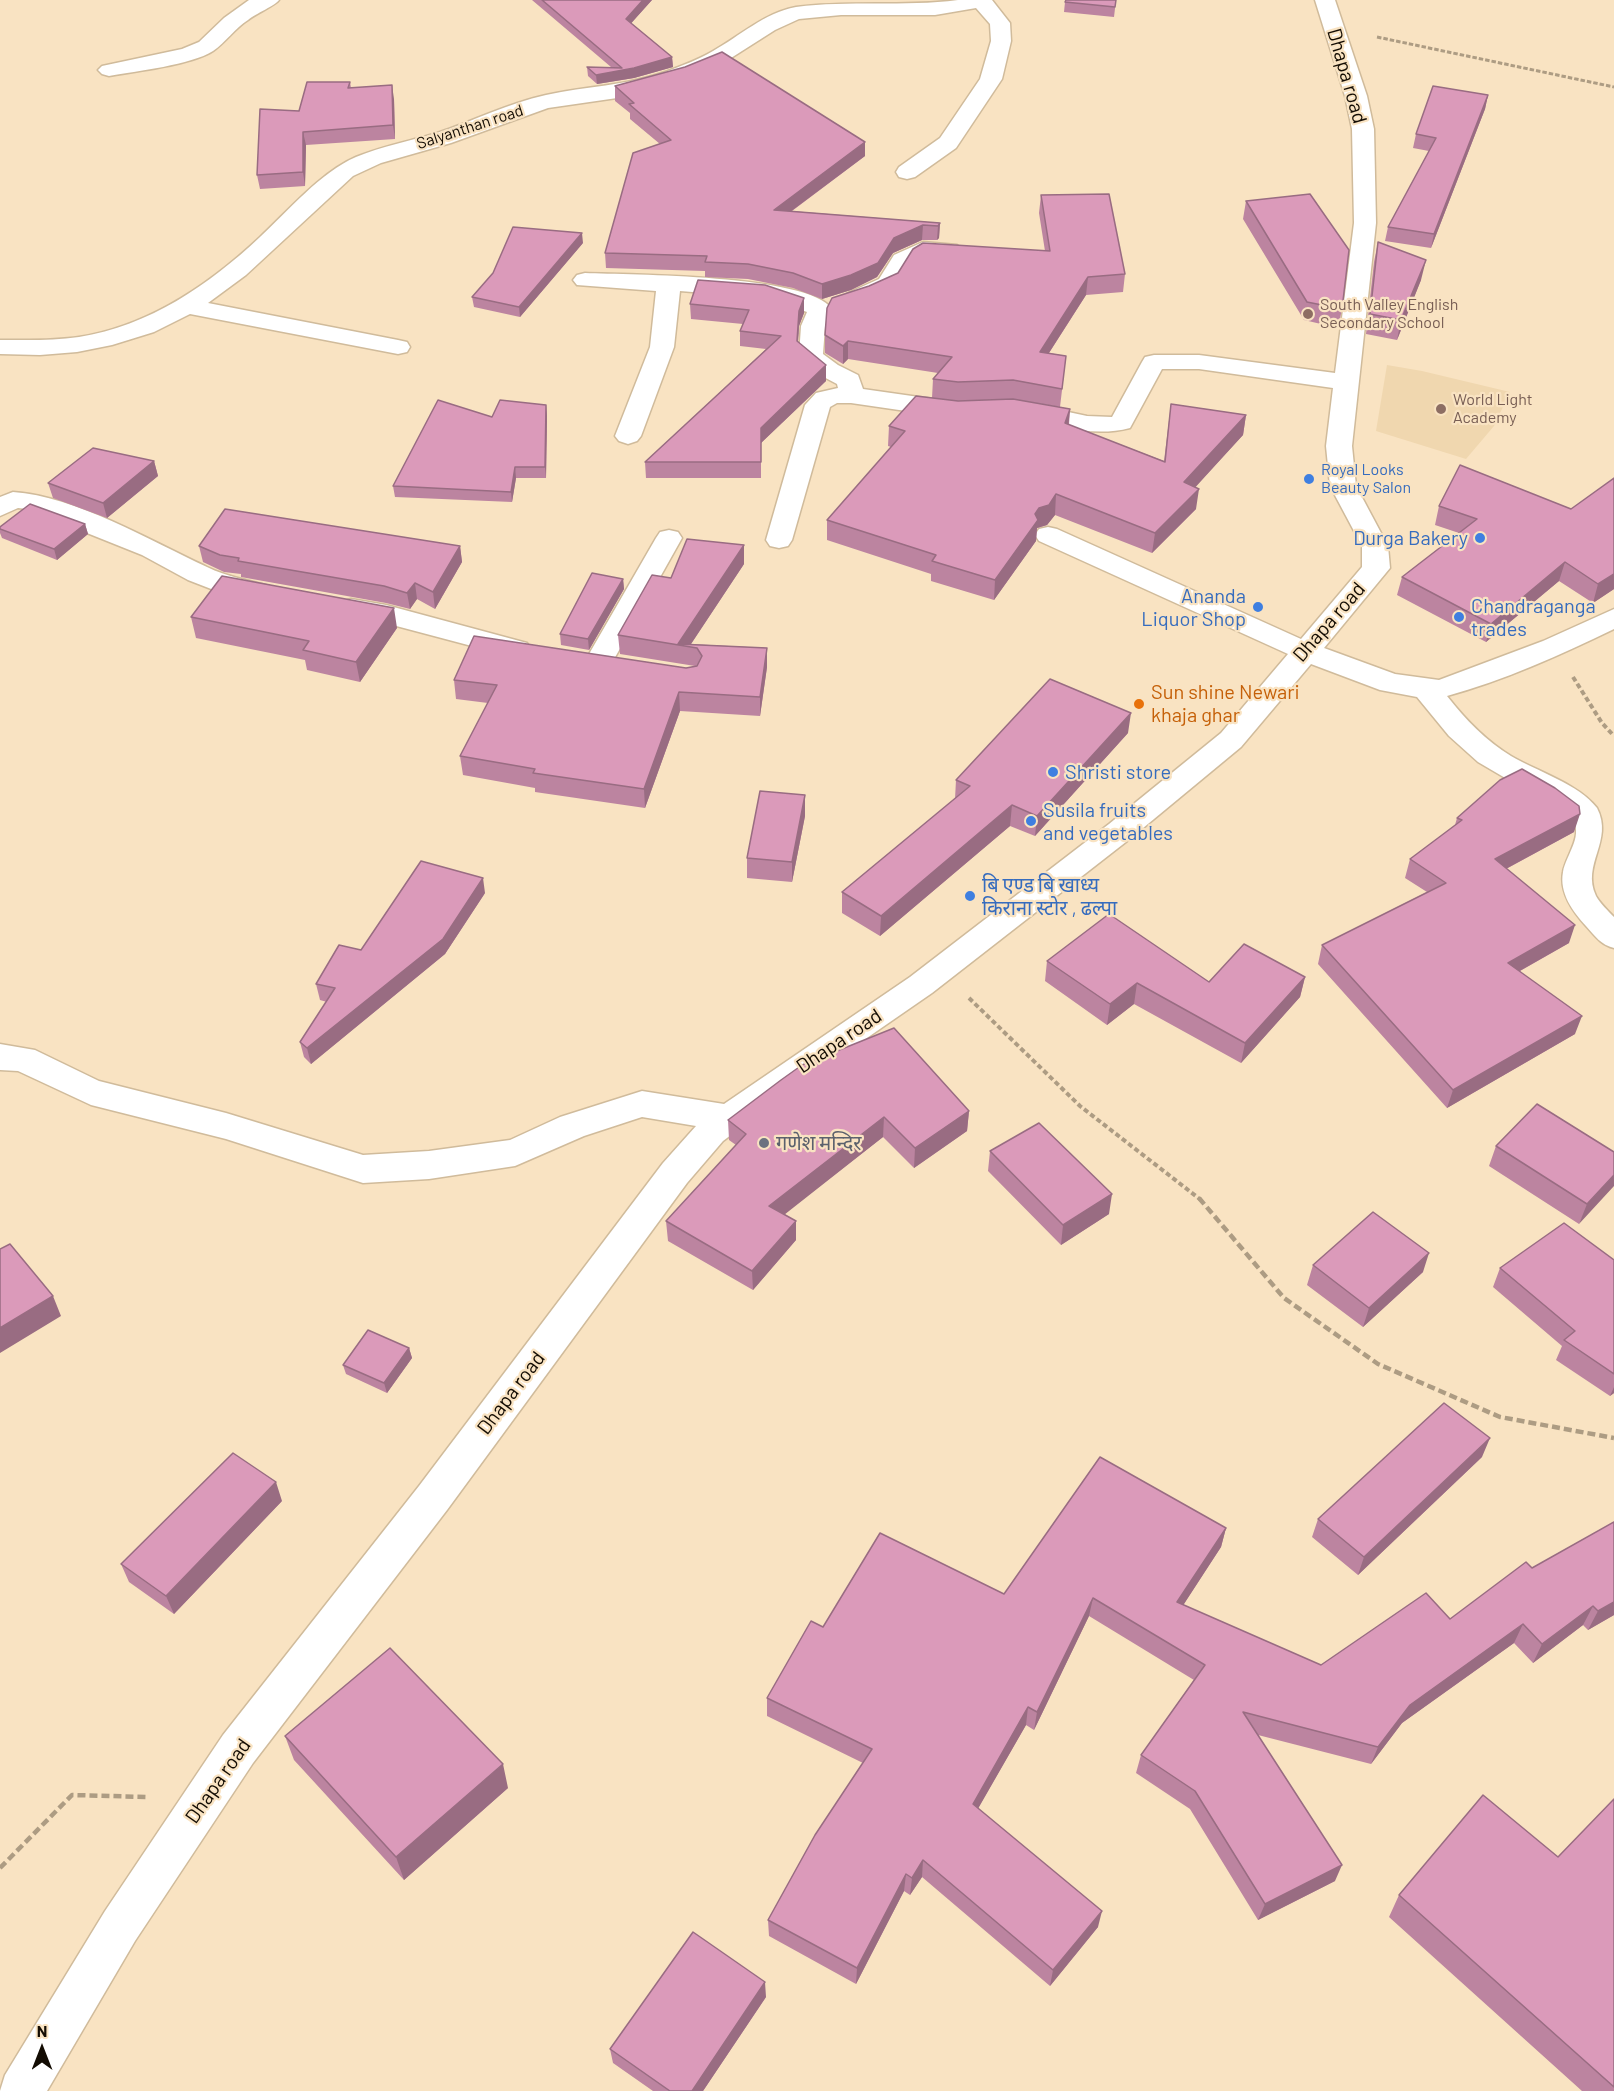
<!DOCTYPE html>
<html>
<head>
<meta charset="utf-8">
<style>
  body { margin:0 }
  #map { position:relative; width:1614px; height:2091px; overflow:hidden; background:#f9e3c2; font-family:Barlow,sans-serif }
  canvas { display:block }
  .north { position:absolute; left:12px; top:2019px; width:60px; height:60px; -webkit-text-stroke:4px #f9e3c2; paint-order:stroke; rotate:0deg; font-size:16px; font-weight:700; line-height:24px; text-align:center; color:#130c03 }
  .north::after { content:''; display:block; margin:auto; width:21px; height:27px; background:#130c03; clip-path:polygon(50% 0,100% 100%,50% 72%,0 100%) }
</style>
</head>
<body>
<div id="map">
<canvas width="1614" height="2091"></canvas>
<div class="north">N</div>
</div>
<script>
const context = document.querySelector('canvas').getContext('2d');
context.lineJoin = 'round';
function fillPath(path, color) { context.fillStyle = color; context.fill(path, 'evenodd'); }
function stroke(path, color, width, dash) { context.strokeStyle = color; context.lineWidth = width; context.lineCap = dash ? 'butt' : 'round'; context.setLineDash(dash || []); context.stroke(path); }
function drawText(font, color, halo, rows, align = 'center') {
  context.font = font + ' Barlow,"Noto Sans Devanagari",sans-serif'; context.lineWidth = 4.5; context.setLineDash([]); context.textBaseline = 'middle'; context.strokeStyle = halo; context.fillStyle = color; for (const [text, x, y, turn = 0] of rows) {
    context.save(); context.translate(x, y); context.rotate((+turn || 0) * Math.PI / 180); context.textAlign = isNaN(turn) ? turn : align; if (halo) context.strokeText(text, 0, 0); context.fillText(text, 0, 0); context.restore();
  }
}
fillPath(new Path2D(`
  M1387 365 1422 371 1510 392 1494 426 1466 459 1376 431Z`), '#f0d7af');
const minor = new Path2D(`
  M249 0H279C276 5 255 14 248 20 235 28 226 42 213 51 191 65 137 71 109 76L102 74 98 70 102 66 182 49 199 42 224 18Z
  M958 0H992L1010 23 1011 41 1002 79 956 148 915 177 907 179 899 177 896 172 899 167 940 138 980 79 991 41 990 24 976 8 935 15H841L799 19 775 30 720 65 685 79 624 97 548 108 451 143 381 163 353 176 246 275 208 303 398 340 407 342 410 347 407 352 398 354 190 314 154 332 112 345 77 352 40 355 0 354V340C26 340 53 341 79 337 149 326 209 285 260 237 288 211 321 172 356 157 382 146 410 141 437 133 474 121 508 103 546 95 587 86 624 86 665 72 681 66 698 60 713 51 740 36 764 13 796 7 849 0 904 7 958 0Z
  M1315 0H1335L1367 96 1374 129 1376 223 1352 446 1356 486 1388 546 1390 568 1324 648 1395 674 1439 680 1543 641 1614 609V629C1560 655 1505 680 1447 696 1465 719 1486 741 1511 756 1536 771 1579 784 1597 808 1614 841 1581 864 1596 896 1600 903 1608 911 1614 917V948C1601 945 1595 936 1586 926 1573 912 1559 893 1563 872 1566 854 1586 834 1570 816L1478 762 1449 736 1417 697 1380 690 1311 664 1241 747 1131 838 932 993 780 1098 723 1141 687 1183 447 1510 253 1763 135 1941 47 2091H0L5 2075 105 1911 223 1735 419 1486 663 1163 696 1126 642 1117 584 1136 515 1166 429 1179 363 1183 226 1139 91 1105 18 1071 0 1070V1044L35 1050 99 1081 226 1113 363 1155 429 1151 510 1140 560 1117 642 1091 724 1104 910 977 1109 824 1221 733 1288 654 1039 541 1035 535 1039 529 1048 527 1057 529 1301 639 1362 567V546L1330 486 1326 446 1333 388 1199 369H1162L1130 428C1092 438 1054 425 1017 416L1013 411 1017 406 1026 403 1087 416 1112 417 1142 362 1145 357 1154 355H1199L1335 373 1354 223 1352 129 1345 96Z
  M923 242 957 245 961 250 957 255C942 259 925 252 912 264 905 270 904 283 897 289 887 297 859 306 848 303L844 298 848 293 879 279 894 255Z
  M585 273C630 275 808 274 832 309L825 326 823 354 838 365 858 375 863 389 954 402 963 405 967 410 963 415 954 418 851 403H837L830 407 792 540 788 546 779 548 770 546 766 540 805 405 816 393 838 388 837 384 820 375 799 356 801 326 807 312 766 298 680 291 674 347 641 436 637 441 628 444 619 441 615 436 650 347 656 291 577 285 573 280 577 275Z
  M13 492C75 496 151 541 207 567 227 577 248 580 269 586L273 592 269 598 259 601 219 592 188 580 142 555 27 509 18 508 0 516V497Z
  M669 530 678 532 682 538 613 661 609 667 599 670 589 667 585 661 656 538 660 532Z
  M351 599 386 605 527 643 531 649 527 655 517 658 385 623 341 614 337 608 341 602Z`);
stroke(minor, '#d0bb9b', 3);
stroke(new Path2D(`
  M1377 37 1614 87`), '#ad9c83', 3, [4.5, 2]);
stroke(new Path2D(`
  M1573 677 1602 723 1614 736
  M969 998 1080 1106 1201 1200`), '#ad9c83', 4, [5, 3]);
stroke(new Path2D(`
  M1199 1198 1284 1298 1378 1364 1500 1417 1614 1438
  M0 1868 72 1795 147 1797`), '#ad9c83', 4.5, [8, 4]);
fillPath(minor, '#fff');
fillPath(new Path2D(`
  M532 0H652L631 23 672 57 673 67 634 78 597 84 588 76 587 67H611Z
  M1116 0 1114 17 1064 12 1065 2Z
  M350 82 351 88 394 99 395 139 306 145 305 186 260 189 257 175 299 111Z
  M615 86 865 156 792 211 940 223 939 238 937 240H922L893 253 877 277 851 290 822 299 793 288 748 279 705 277V271L606 268 605 253 660 144 630 119V113L615 101Z
  M1488 95 1485 109 1431 248 1385 241 1388 227 1429 151 1413 148 1416 134Z
  M1041 195 1125 274 1123 292 1086 295 1049 353 1066 356 1060 407 1012 399 957 401 932 398 933 379 938 373 848 359 843 364 825 353V335L1045 251 1039 213Z
  M1246 201 1342 309 1338 328 1304 320 1243 219Z
  M1378 242 1421 280 1397 340 1366 334 1374 262Z
  M583 243 520 317 474 307 472 297Z
  M690 304 804 313 799 326 798 341 826 381 761 443V478H646L645 462 766 349 740 346V331L743 324 691 319Z
  M958 401 1070 409 1069 425 1164 461 1171 404 1246 415 1243 435 1195 487 1196 509 1152 553 1055 515 1047 525 1037 528 1036 541 994 600 931 581V574L827 540V520L891 447 888 446 889 426Z
  M546 405 547 416 546 478H516L512 502 395 497 393 486 492 417Z
  M154 461 158 476 107 518 53 498 48 483Z
  M1614 478V589L1593 603 1559 581 1486 642 1397 595 1402 577 1459 533 1435 525 1439 506 1571 509Z
  M85 524 88 534 57 560 2 538 0 533V527Z
  M199 546H460L462 562 435 609 417 599 410 609 386 603 241 577V574L224 572 203 562Z
  M744 564 691 644 767 648V667L760 716 680 711 645 808 535 792V788L463 775 460 756 488 703 456 699 454 680 686 668 695 666 620 654 618 635 671 578Z
  M623 579 624 589 589 650 561 645 560 634Z
  M191 617 397 628 360 682 307 670 305 660 196 638Z
  M1128 733 1035 836 1010 826 880 936 842 913V892L955 799 956 780Z
  M805 795V816L792 882 747 878V858Z
  M1457 818 1574 832 1506 869 1569 943 1520 971 1575 1034 1447 1108 1318 964 1322 945 1427 892 1405 878 1410 859 1455 825Z
  M485 893 445 954 311 1064 304 1057 300 1042 327 1002 320 1000 316 984 361 950Z
  M1047 961 1209 982 1305 977 1300 997 1241 1063 1134 1004 1107 1025 1045 981Z
  M969 1111 967 1131 914 1168 883 1137 784 1214 796 1221V1240L753 1290 668 1241 666 1221 736 1145 729 1140 728 1120Z
  M1496 1146 1614 1152 1579 1224 1489 1166Z
  M990 1151 1109 1214 1061 1245 988 1171Z
  M1614 1260V1393L1610 1396 1556 1360 1562 1346 1493 1287 1500 1268Z
  M1313 1265 1423 1272 1363 1327 1307 1285Z
  M409 1348 412 1358 387 1393 346 1374 343 1365Z
  M1482 1457 1358 1575 1312 1537 1318 1519Z
  M282 1501 174 1614 129 1582 121 1564Z
  M1614 1522V1615L1588 1630 1583 1625 1533 1663 1514 1643 1402 1723 1371 1764 1258 1735 1335 1881 1258 1920 1190 1809 1136 1773 1141 1755 1194 1680 1089 1616 1034 1730 1026 1725 978 1808 1098 1927 1050 1986 922 1877 910 1895 904 1891 856 1984 769 1936 768 1920 863 1763 767 1716V1698L823 1627 1004 1594 1226 1528 1221 1547 1183 1605 1321 1665 1450 1619 1532 1568Z
  M285 1736 508 1788 404 1880 294 1760Z
  M1614 1799V2091H1582L1389 1917 1399 1895 1558 1857Z
  M766 1997 703 2091H653L613 2063 610 2049Z`), '#bc84a0');
fillPath(new Path2D(`
  M643 0H652L627 28 626 19Z
  M672 57 673 67 634 78 597 84 596 75Z
  M392 85 394 99 395 139 393 125Z
  M1488 95 1485 109 1431 248 1434 234Z
  M303 132 306 145 305 186 303 172Z
  M865 142V156L774 224V210Z
  M940 223 939 238 937 240 938 226Z
  M923 225 922 240 893 253 877 277 851 290 822 299V284L894 238Z
  M582 233 583 243 520 317 519 307Z
  M1426 260 1421 280 1397 340 1401 320Z
  M1088 277 1086 295 1038 370 1040 352Z
  M804 298V313L799 326 797 356 799 311Z
  M848 341V359L843 364V346Z
  M826 365V381L761 443V478V428Z
  M546 405 547 416 546 478 545 467Z
  M1070 409 1068 429 1065 423Z
  M1246 415 1243 435 1181 503 1184 482Z
  M154 461 158 476 107 518 103 503Z
  M515 467 516 478 512 502 511 492Z
  M1199 489 1196 509 1152 553 1155 533Z
  M1056 494 1055 515 1047 525 1037 528 1036 541 994 600 995 580 1039 508Z
  M85 524 88 534 57 560 54 549Z
  M744 545V564L689 647 678 644Z
  M460 546 462 562 435 609 433 592Z
  M1565 562 1559 581 1486 642 1491 624Z
  M1614 574V589L1593 603 1598 584Z
  M623 579 624 589 589 650 588 639Z
  M415 583 417 599 410 609 407 593Z
  M394 608 397 628 360 682 356 662Z
  M767 648V667L760 716V697Z
  M679 692 680 711 645 808 644 789Z
  M1131 713 1128 733 1035 836 1037 816Z
  M805 795V816L792 882V862Z
  M1012 805 1010 826 880 936 881 916Z
  M1580 814 1574 832 1489 878 1495 859Z
  M483 878 485 893 445 954 311 1064 307 1048Z
  M1575 925 1569 943 1502 981 1508 963Z
  M1305 977 1300 997 1241 1063 1245 1043Z
  M1137 983 1134 1004 1107 1025 1110 1004Z
  M1582 1016 1575 1034 1447 1108 1453 1090Z
  M969 1111 967 1131 914 1168 915 1148Z
  M884 1117 883 1137 770 1226 769 1206Z
  M1614 1175V1186L1579 1224 1587 1204Z
  M1112 1194 1109 1214 1061 1245 1063 1225Z
  M796 1221V1240L753 1290 752 1271Z
  M1429 1253 1423 1272 1363 1327 1369 1308Z
  M53 1296 61 1316 0 1353V1328Z
  M409 1348 412 1358 387 1393 384 1383Z
  M1614 1387V1393L1610 1396Z
  M1490 1438 1482 1457 1358 1575 1364 1557Z
  M276 1482 282 1501 174 1614 166 1596Z
  M1226 1528 1221 1547 1173 1621 1177 1602Z
  M1093 1598 1089 1616 1034 1730 1037 1712Z
  M1614 1602V1615L1588 1630 1598 1611Z
  M1593 1606 1583 1625 1533 1663 1542 1644Z
  M1523 1624 1514 1643 1402 1723 1371 1764 1378 1747 1410 1705Z
  M1028 1707 1026 1725 971 1821 973 1804Z
  M503 1764 508 1788 404 1880 396 1857Z
  M923 1860 922 1877 910 1895 912 1878Z
  M1342 1865 1335 1881 1258 1920 1265 1904Z
  M906 1874 904 1891 856 1984 857 1968Z
  M1102 1911 1098 1927 1050 1986 1053 1970Z
  M765 1982 766 1997 703 2091H692Z`), '#996c82');
const building = new Path2D(`
  M542 0H643L626 19 672 57 634 68 596 75 587 67 622 68Z
  M1066 0H1116L1115 7 1065 2Z
  M722 52 865 142 774 210 940 223 938 226 923 225 894 238 878 263 851 275 822 284 793 273 748 264 705 262 707 256 605 253 633 153 671 140 629 104 634 103 615 86 685 67Z
  M307 82H350L348 88 392 85 393 125 303 132V172L257 175 260 109 299 111Z
  M1433 86 1488 95 1434 234 1388 227 1436 138 1416 134Z
  M1109 194 1125 274 1088 277 1040 352 1066 356 1062 389 1013 380 958 382 933 379 952 357 848 341 843 346 825 335 827 308 832 298 869 286 898 273 913 249 923 243 1050 251 1041 195Z
  M1310 194 1349 250 1342 309 1307 302 1246 201Z
  M513 227 582 233 519 307 472 297 493 273Z
  M1378 242 1426 260 1401 320 1370 314Z
  M698 280 765 285 804 298 799 311 797 341 826 365 761 428V462H645L781 336 740 331 749 310 690 304Z
  M916 396 958 401 1013 399 1070 409 1065 423 1165 462 1171 404 1246 415 1184 482 1199 489 1155 533 1056 494 1049 505 1039 508 1035 514 1038 520 995 580 932 561 936 555 827 520 905 431 889 426Z
  M438 400 492 417 500 400 546 405 545 467H515L511 492 393 486Z
  M93 448 154 461 103 503 48 483Z
  M1460 465 1571 509 1614 478V574L1598 584 1565 562 1491 624 1402 577 1477 519 1439 506Z
  M30 504 85 524 54 549 0 529V527Z
  M225 509 460 546 433 592 415 583 407 593 384 586 238 561 239 558 220 555 199 546Z
  M687 539 744 545 678 644 767 648 760 697 679 692 644 789 533 773 535 769 460 756 497 685 454 680 474 636 686 668 697 666 702 656 697 648 618 635 652 575 671 578Z
  M592 573 623 579 588 639 560 634Z
  M222 576 394 608 356 662 303 650 309 641 191 617Z
  M1050 679 1131 713 1037 816 1012 805 881 916 842 892 970 786 956 780Z
  M1522 769 1555 788 1579 806 1580 814 1495 859 1575 925 1508 963 1582 1016 1453 1090 1322 945 1446 883 1410 859 1462 820 1457 818 1500 780Z
  M760 791 805 795 792 862 747 858Z
  M421 861 483 878 443 939 307 1048 300 1042 335 988 316 984 339 945 361 950Z
  M1109 914 1209 982 1244 944 1305 977 1245 1043 1137 983 1110 1004 1047 961Z
  M894 1028 969 1111 915 1148 884 1117 769 1206 796 1221 752 1271 666 1221 746 1134 728 1120 781 1080 802 1065Z
  M1537 1104 1614 1152V1175L1587 1204 1496 1146Z
  M1039 1123 1112 1194 1063 1225 990 1151Z
  M1373 1212 1429 1253 1369 1308 1313 1265Z
  M1564 1223 1614 1260V1374L1564 1340 1575 1331 1500 1268Z
  M10 1244 53 1296 0 1328V1249Z
  M368 1330 409 1348 384 1383 343 1365Z
  M1444 1403 1490 1438 1364 1557 1318 1519Z
  M233 1453 276 1482 166 1596 121 1564Z
  M1100 1457 1226 1528 1177 1602 1321 1665 1426 1593 1450 1619 1526 1562 1532 1568 1614 1522V1602L1598 1611 1593 1606 1542 1644 1523 1624 1410 1705 1378 1747 1243 1712 1342 1865 1265 1904 1195 1791 1141 1755 1205 1665 1093 1598 1037 1712 1028 1707 973 1804 1102 1911 1053 1970 923 1860 912 1878 906 1874 857 1968 768 1920 815 1835 872 1749 767 1698 811 1621 823 1627 880 1533 1004 1594Z
  M390 1648 503 1764 396 1857 285 1736Z
  M1483 1795 1558 1857 1614 1799V2087L1399 1895Z
  M693 1932 765 1982 692 2091H670L610 2049Z`);
fillPath(building, '#db9aba');
stroke(building, '#996c82', 1.5);
for (const [x, y, r, color] of [
  [1308,314,6,"#8d6e63"],
  [1441,409,6,"#8d6e63"],
  [1309,479,6,"#3f7fe0"],
  [1480,538,6,"#3f7fe0"],
  [1258,607,6,"#3f7fe0"],
  [1459,617,6,"#3f7fe0"],
  [1139,704,6,"#e8710a"],
  [1053,772,6,"#3f7fe0"],
  [1031,821,6,"#3f7fe0"],
  [970,896,6,"#3f7fe0"],
  [764,1143,6,"#6b7280"]
]) { const dot = new Path2D(); dot.arc(x, y, r, 0, 2 * Math.PI); context.fillStyle = color; context.fill(dot); stroke(dot, '#f9e3c2', 2); }
drawText('16px', '#130c03', '#f9e3c2', [
  ["Salyanthan road",470,127,-18]
]);
drawText('16px', '#785e54', '#f9e3c2', [
  ["South Valley English",1320,305],
  ["Secondary School",1320,323],
  ["World Light",1453,400],
  ["Academy",1453,418]
], 'left');
drawText('16px', '#366cbe', '#f9e3c2', [
  ["Royal Looks",1321,470],
  ["Beauty Salon",1321,488]
], 'left');
drawText('20px', '#130c03', '#f9e3c2', [
  ["Dhapa road",1347,76,74],
  ["Dhapa road",1329,622,-49],
  ["Dhapa road",839,1041,-34],
  ["Dhapa road",511,1393,-53],
  ["Dhapa road",218,1781,-55]
]);
drawText('20px', '#366cbe', '#f9e3c2', [
  ["Durga Bakery",1468,538,"right"],
  ["Ananda",1246,596,"right"],
  ["Liquor Shop",1246,619,"right"],
  ["Chandraganga",1471,606],
  ["trades",1471,629],
  ["Shristi store",1065,772],
  ["Susila fruits",1043,810],
  ["and vegetables",1043,833],
  ["बि एण्ड बि खाध्य",982,885],
  ["किराना स्टोर , ढल्पा",982,908]
], 'left');
drawText('20px', '#c56008', '#f9e3c2', [
  ["Sun shine Newari",1151,692],
  ["khaja ghar",1151,715]
], 'left');
drawText('20px', '#5b616d', '#f9e3c2', [
  ["गणेश मन्दिर",776,1143]
], 'left');
</script>
</body>
</html>
